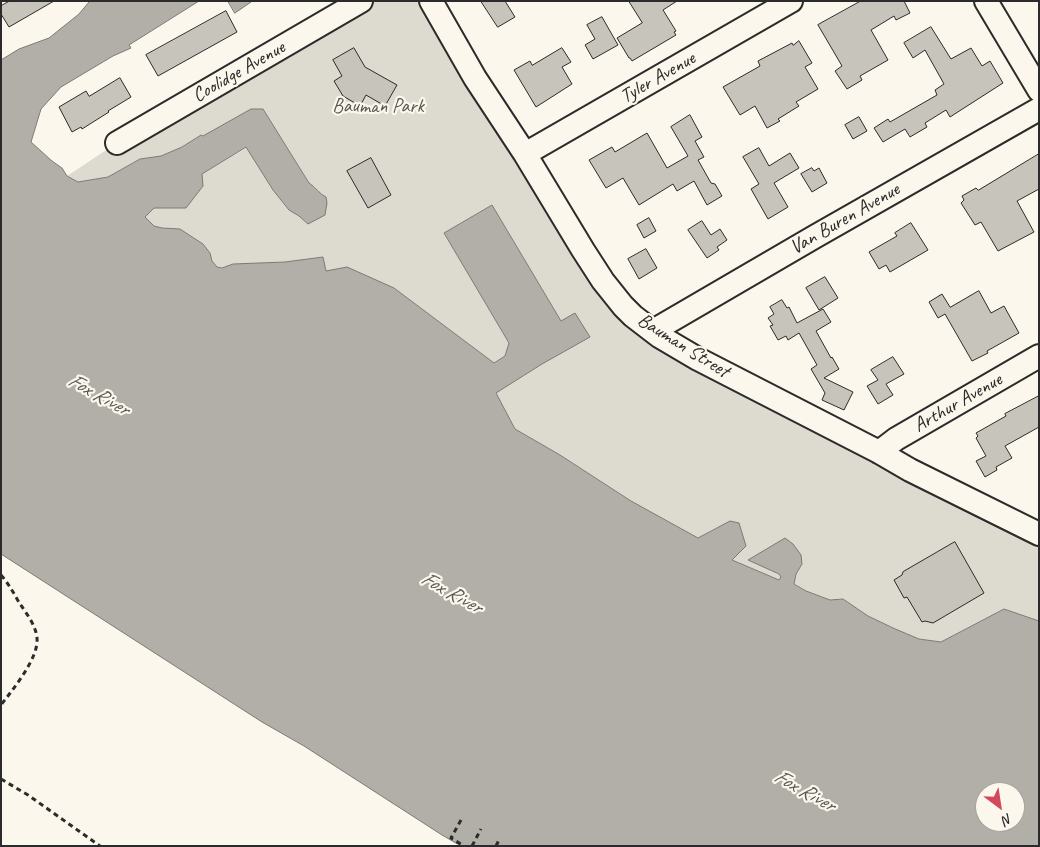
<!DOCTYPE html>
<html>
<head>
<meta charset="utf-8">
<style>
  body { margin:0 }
  #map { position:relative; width:1040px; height:847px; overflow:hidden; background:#fbf7ec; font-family:Caveat,sans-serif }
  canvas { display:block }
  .frame { position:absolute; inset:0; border:2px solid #2b2b2b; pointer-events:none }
  .north { position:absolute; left:975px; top:782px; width:50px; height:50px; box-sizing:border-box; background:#fbf7ec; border:1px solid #a8a59f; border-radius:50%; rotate:149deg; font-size:14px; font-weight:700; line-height:20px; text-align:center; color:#2b2b2b }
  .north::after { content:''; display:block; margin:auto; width:18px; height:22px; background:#d1495b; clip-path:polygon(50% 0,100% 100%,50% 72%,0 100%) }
</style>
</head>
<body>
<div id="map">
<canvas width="1040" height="847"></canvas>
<div class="frame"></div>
<div class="north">N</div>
</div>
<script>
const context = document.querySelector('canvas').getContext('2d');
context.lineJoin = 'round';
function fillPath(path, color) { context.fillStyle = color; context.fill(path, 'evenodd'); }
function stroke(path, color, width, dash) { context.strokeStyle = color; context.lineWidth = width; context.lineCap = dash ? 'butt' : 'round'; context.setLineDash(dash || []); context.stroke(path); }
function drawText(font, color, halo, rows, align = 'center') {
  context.font = font + ' Caveat,sans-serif'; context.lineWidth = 4.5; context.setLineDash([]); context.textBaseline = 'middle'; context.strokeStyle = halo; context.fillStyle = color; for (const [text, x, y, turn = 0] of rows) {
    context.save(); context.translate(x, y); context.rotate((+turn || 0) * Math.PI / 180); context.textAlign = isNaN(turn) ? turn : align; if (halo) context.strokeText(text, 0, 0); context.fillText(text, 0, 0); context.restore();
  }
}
fillPath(new Path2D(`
  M361 1H431L623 306 1039 534V621L1004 609 941 642 919 639 893 628 868 616 843 599 830 600 806 591 794 583 796 574 802 564 749 560 779 574 781 578 779 580 732 560 730 521 698 538 631 501 560 455 515 429 496 393 542 364 589 337 561 321 492 205 444 233 509 343 505 356 493 363 394 288 325 271 323 257 285 262 233 264 223 268 217 267 211 261 210 253 203 244 180 229 162 228 154 226 145 217 154 208H186L202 174 247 147 273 190 289 210 299 215 308 224 321 195 315 187 309 183 263 109 203 136 200 135 182 147 161 156 140 159 108 177 78 182 67 176 117 143Z`), '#dddad0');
const water = new Path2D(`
  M88 1H199L129 45 131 48 113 56 61 87 41 109 31 142 52 161 62 168 67 176 78 182 108 177 140 159 161 156 182 147 201 135 203 136 251 109H263L309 183C316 187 319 194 326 197L327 203 325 215 308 224 299 216 289 210 273 190 246 147 202 174 203 186 186 208H154L145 217 154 226 162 228 180 229 203 244 210 253 212 261 217 267 222 268 233 264 285 262 323 257 326 271 347 267 394 288 494 363 505 356 509 343 444 233 492 205 561 321 575 313 590 337 542 364 496 393 515 429 560 455 631 501 698 538 730 521 739 523 746 546 732 560 779 580 781 577 779 574 748 560 785 538 793 544 801 555 802 564 796 574 794 584 806 591 830 600 843 599 868 616 893 628 919 639 941 642 1004 609 1039 621V846H461L442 835 304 746 262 722 1 554V60L19 49 49 38 79 14 89 2ZM985 792H1015V822H985Z
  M228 1H251V2L235 13Z`);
fillPath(water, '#b1afa7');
stroke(water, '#7b7a75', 1);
const building = new Path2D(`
  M10 1H54L9 27 1 14V6Z
  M481 1H505L515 17 498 27Z
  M629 1H677L663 10 676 31 674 32 676 35 632 61 630 58H629L617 38 642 23Z
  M861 1H904L910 13 896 20 894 16 871 30 888 60 860 76 862 80 847 89 835 71 842 66 818 25Z
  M226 11 237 32 158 76 146 55Z
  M602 17 618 45 593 59 585 45 595 39 587 25Z
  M931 27 951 59 971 48 982 66 990 61 1003 83 950 117 946 110 925 123 927 127 910 137 905 129 883 142 874 128 888 119 890 122 937 95 935 90 944 84 925 50 913 58 904 43Z
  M799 41 812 63 805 67 818 89 796 102 799 106 778 119 780 121 767 128 755 106 740 115 723 87 760 66 758 61 792 43 793 45Z
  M354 48 365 67 397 85 385 106 366 95 360 106 343 96 334 81 342 76 333 60Z
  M562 48 571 62 562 67 572 84 536 107 514 70 530 61 532 65Z
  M120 78 131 97 108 111 109 112 82 129 81 127 72 132 59 107 86 91 89 96Z
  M690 115 702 137 695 141 704 157 698 160 711 183 715 184 722 196 707 205 694 181 677 191 673 184 639 205 623 178 606 188 589 160 612 147 615 152 647 133 667 168 688 156 671 127Z
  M859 117 867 131 853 139 845 125Z
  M759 148 769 166 790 153 799 168 774 183 788 207 768 219 751 189 759 184 743 157Z
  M1039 154V189L1017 201 1034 232 998 251 981 222 975 225 961 203 964 200 962 196 976 188 978 190Z
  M371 158 391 195 368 208 347 171Z
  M812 168 814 171 819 168 827 183 812 192 801 174Z
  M649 218 656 231 644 238 637 225Z
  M702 221 711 235 720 229 727 240 717 247 719 250 707 258 688 230Z
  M911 223 928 250 890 272 886 265 879 269 869 252 897 236 895 233Z
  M646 249 657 268 639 279 628 259Z
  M825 277 838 298 819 310 806 288Z
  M979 291 991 313 1004 306 1019 333 987 351 988 353 972 361 945 314 938 318 929 302 942 294 950 307Z
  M782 300 787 308 789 307 797 323 823 309 831 322 816 331 831 358 832 357 839 369 824 378 853 392 844 410 822 400 825 393 811 369 817 365 799 333 788 340 786 336 778 340 770 326 773 325 768 318 774 314 770 307Z
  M893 357 904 374 886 384 893 395 878 404 867 386 878 380 871 370Z
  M1039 396V427L1005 446 1012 458 996 467 997 470 985 477 976 461 986 456 976 438 978 436 976 433 1006 416 1005 414Z
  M955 542 984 593 933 623 925 621 922 622 907 597 904 598 894 580 902 575 903 572Z`);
fillPath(building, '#c7c4bc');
stroke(building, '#2b2b2b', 1);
const minor = new Path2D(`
  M431 1 475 78 525 154 583 250 603 281 623 306 633 316 659 336 698 359 879 452 910 470 1039 534
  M986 1 1039 90
  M117 143 361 1
  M525 154 791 1
  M653 331 816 236 1039 109
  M879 452 896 439 1039 356`);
stroke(minor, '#2b2b2b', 26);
stroke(new Path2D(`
  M1 575C9 584 14 594 20 604 27 614 36 626 37 638 39 658 13 689 1 705
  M1 779 28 795 100 846
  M461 820 451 838 464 846
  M472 846 481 829
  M496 846 499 840`), '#2b2b2b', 3, [5, 4]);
stroke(minor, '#fbf7ec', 22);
drawText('20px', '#2b2b2b', '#fbf7ec', [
  ["Coolidge Avenue",239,72,-30],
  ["Tyler Avenue",658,78,-30],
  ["Van Buren Avenue",845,219,-30],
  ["Bauman Street",683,346,32],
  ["Arthur Avenue",958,403,-30]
]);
drawText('20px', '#585754', '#fbf7ec', [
  ["Bauman Park",378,107]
]);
drawText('italic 21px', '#5a5956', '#fbf7ec', [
  ["Fox River",98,395,29],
  ["Fox River",451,593,29],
  ["Fox River",804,791,29]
]);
</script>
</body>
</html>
